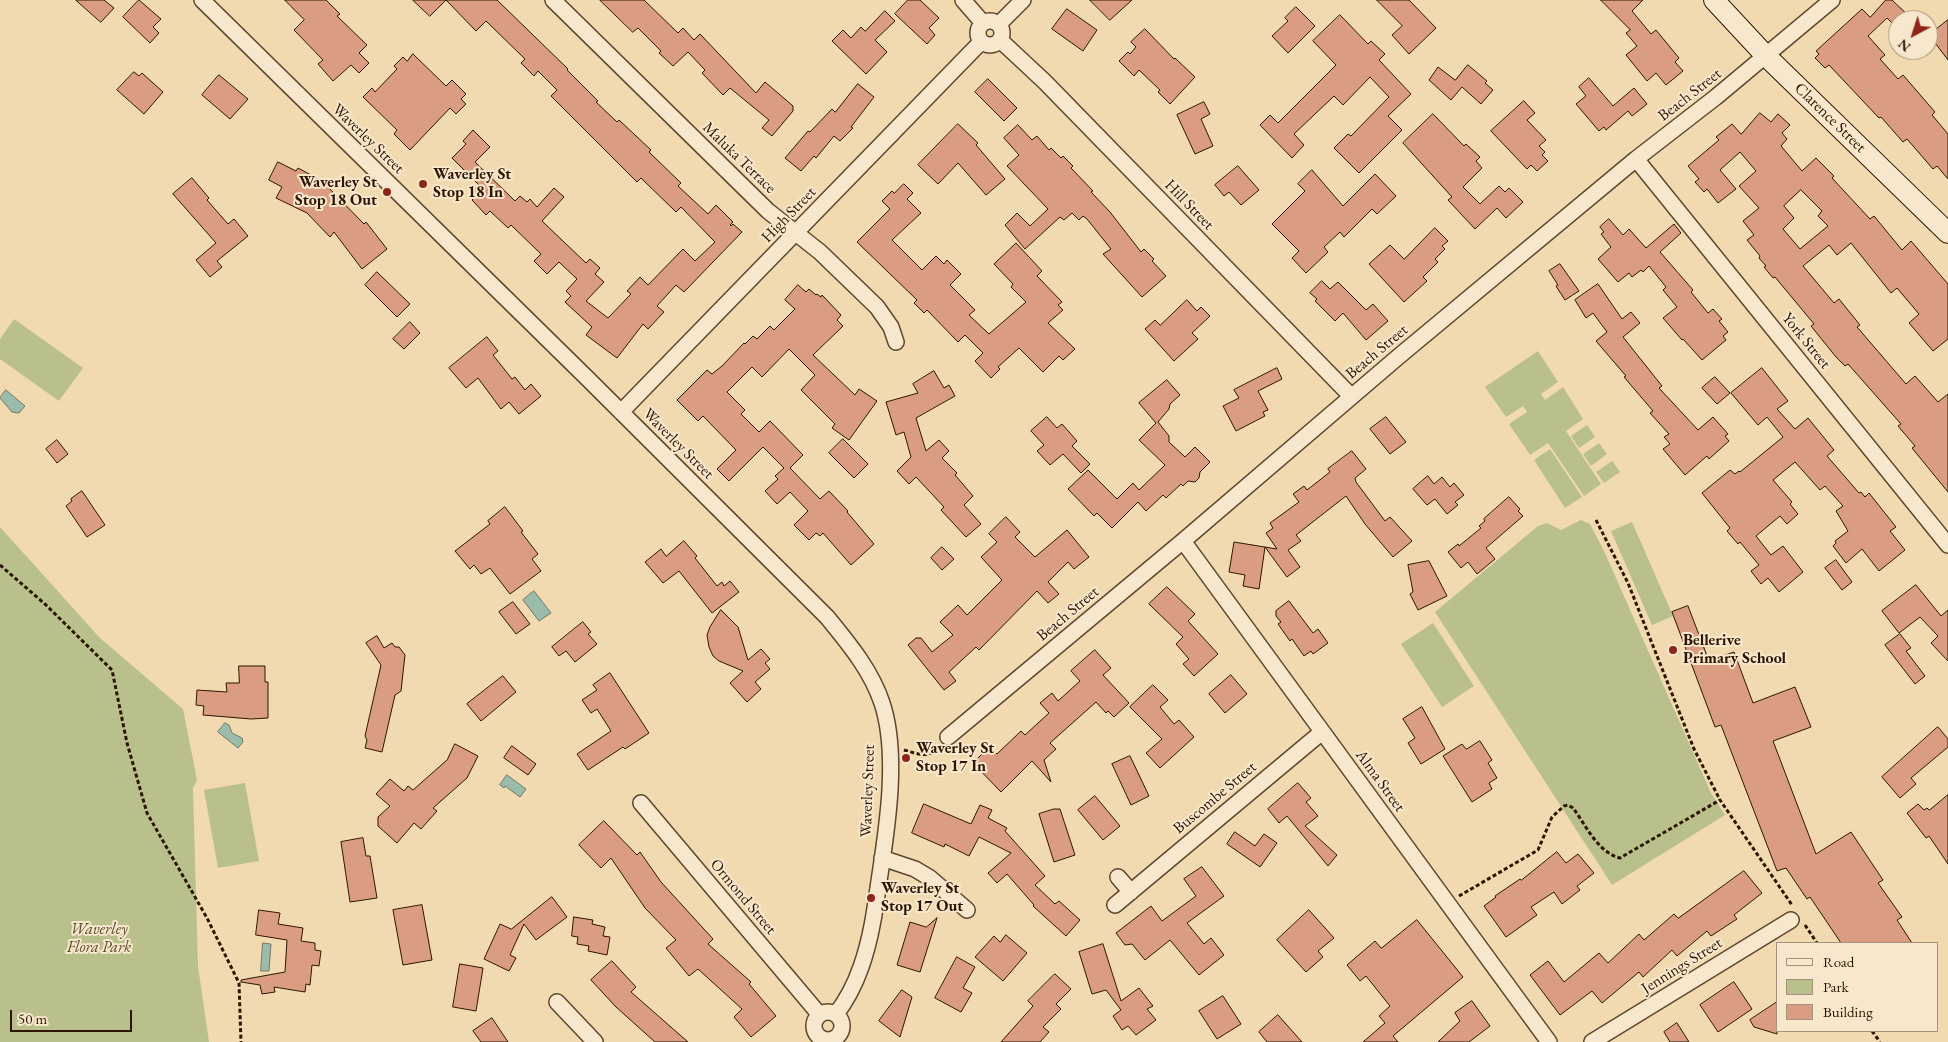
<!DOCTYPE html>
<html>
<head>
<meta charset="utf-8">
<style>
  body { margin:0 }
  #map { position:relative; width:1948px; height:1042px; overflow:hidden; background:#f2dab0; font-family:"EB Garamond",serif }
  canvas { display:block }
  .legend { position:absolute; left:1776px; top:942px; width:162px; height:90px; box-sizing:border-box; background:#f7e7cc; border:1px solid #a6937b; margin:0; padding:6px 9px; list-style:none; font-size:15px; color:#2d1601 }
  .legend li { display:flex; align-items:center; gap:10px; height:25px }
  .legend b { width:25px; border:1px solid #a6937b }
  .north { position:absolute; left:1888px; top:10px; width:50px; height:50px; box-sizing:border-box; background:#f7e7cc; border:1px solid #a6937b; border-radius:50%; rotate:220deg; font-size:14px; font-weight:700; line-height:20px; text-align:center; color:#2d1601 }
  .north::after { content:''; display:block; margin:auto; width:18px; height:22px; background:#8f2418; clip-path:polygon(50% 0,100% 100%,50% 72%,0 100%) }
  .scale { position:absolute; left:10px; top:1010px; width:122px; height:22px; box-sizing:border-box; border:2px solid #2d1601; border-top:0; padding-left:6px; font-size:15px; line-height:18px; white-space:nowrap; color:#2d1601; -webkit-text-stroke:4px #f7e7cc; paint-order:stroke }
</style>
</head>
<body>
<div id="map">
<canvas width="1948" height="1042"></canvas>
<ul class="legend">
<li><b style="height:6px;background:#f7e7cc"></b>Road</li>
<li><b style="height:14px;background:#b9c08c"></b>Park</li>
<li><b style="height:14px;background:#db9d81"></b>Building</li>
</ul>
<div class="north">N</div>
<div class="scale">50 m</div>
</div>
<script>
const context = document.querySelector('canvas').getContext('2d');
context.lineJoin = 'round';
function fillPath(path, color) { context.fillStyle = color; context.fill(path, 'evenodd'); }
function stroke(path, color, width, dash) { context.strokeStyle = color; context.lineWidth = width; context.lineCap = dash ? 'butt' : 'round'; context.setLineDash(dash || []); context.stroke(path); }
function drawText(font, color, halo, rows, align = 'center') {
  context.font = font + ' "EB Garamond",serif'; context.lineWidth = 4; context.setLineDash([]); context.textBaseline = 'middle'; context.strokeStyle = halo; context.fillStyle = color; for (const [text, x, y, turn = 0] of rows) {
    context.save(); context.translate(x, y); context.rotate((+turn || 0) * Math.PI / 180); context.textAlign = isNaN(turn) ? turn : align; if (halo) context.strokeText(text, 0, 0); context.fillText(text, 0, 0); context.restore();
  }
}
fillPath(new Path2D(`
  M14 319 83 368 59 401 0 359V339Z
  M1538 351 1558 382 1541 394 1545 400 1563 387 1583 419 1566 431 1601 484 1584 496 1548 443 1530 455 1509 424 1527 412 1523 406 1506 417 1485 387Z
  M1587 425 1595 437 1579 448 1571 436Z
  M1599 443 1607 454 1591 466 1583 454Z
  M1550 449 1582 497 1565 508 1534 460Z
  M1612 461 1620 472 1604 483 1596 472Z
  M1581 520 1590 524 1604 551 1711 793 1725 815 1612 885 1435 612 1538 526 1547 523 1561 530Z
  M1632 522 1673 616 1652 625 1611 531Z
  M0 527 100 638 183 709 197 780 193 788 198 966 209 1042H0Z
  M1433 623 1474 686 1442 707 1401 644Z
  M245 783 259 861 218 868 204 790Z`), '#b9c08c');
const water = new Path2D(`
  M6 390 25 406 19 413 12 412 0 398Z
  M534 591 551 613 539 621 523 600Z
  M225 723 229 725 232 733 242 738 243 742 238 748 218 732Z
  M507 775 526 789 520 797 505 786 504 788 500 785Z
  M263 943 271 944 269 971H261Z`);
fillPath(water, '#9bbbab');
stroke(water, '#6f7967', 1);
const building = new Path2D(`
  M76 0H104L114 8 101 22Z
  M139 0 161 19 153 27 159 33 150 43 123 17Z
  M285 0H326L340 14 337 16 367 45 359 53 369 63 359 73 351 65 333 81 318 64 323 60 294 30 304 20Z
  M413 0H497L568 69 567 70 598 101 596 102 617 122 619 120 651 150 649 152 681 183 678 186 708 214 716 205 733 222 730 225 731 226 733 224 742 232 684 292 676 285 657 306 664 312 648 329 643 324 617 358 586 335 592 327 565 302 571 296 566 291 577 279 559 262 547 274 534 261 541 254 511 225 508 228 490 211 486 215 472 200 477 195 473 190 479 185 452 158 466 144 463 141 473 130 490 147 475 162 515 201 520 196 527 202 530 199 537 207 554 188 564 197 542 221 586 263 590 259 600 268 595 274 604 282 586 301 608 318 631 294 627 291 640 277 648 285 683 249 695 261 715 242 681 207 676 212 641 178 637 182 551 96 557 90 538 71 534 76 521 63 525 59 486 21 476 31 446 0 430 16Z
  M600 0H644L678 33 683 28 694 40 700 34 756 93 765 82 793 106V111L772 136 762 128 769 120 730 88 723 95 702 73 705 70 688 52 673 66 659 53 661 51 638 28 633 32Z
  M908 0H920L939 18 929 28 935 35 927 44 895 14Z
  M1090 0H1132L1110 20Z
  M1377 0H1409L1436 28 1409 54 1392 35 1402 26Z
  M1601 0H1643L1632 11 1651 34 1656 30 1679 58 1675 62 1683 71 1666 85 1656 73 1647 81 1626 55 1637 46 1626 33 1630 30Z
  M1886 0H1892L1913 20H1898V29L1887 18 1868 36 1885 55 1880 59 1898 79 1903 75 1935 112 1932 115 1948 134V179L1937 166 1933 169 1907 139 1903 142 1881 117 1879 118 1829 65 1825 68 1815 58 1819 54 1816 51 1862 9 1870 17Z
  M1296 7 1315 26 1288 53 1272 36 1288 21 1285 18Z
  M1067 9 1097 30 1083 51 1052 29Z
  M885 11 895 21 875 40 887 52 866 74 832 41 843 30 851 38 861 27 865 31Z
  M1340 15 1368 44 1371 41 1385 54 1379 60 1411 94 1388 116 1402 130 1359 173 1334 148 1348 134 1351 136 1389 97 1370 77 1343 105 1334 96 1294 134 1304 145 1292 158 1260 125 1270 115 1278 123 1336 65 1313 41Z
  M1948 20V60L1929 35Z
  M1145 29 1174 59 1175 58 1195 77 1170 104 1158 92 1160 90 1139 70 1134 76 1119 61 1128 52 1130 54 1136 47 1131 42Z
  M413 54 446 86 452 80 466 94 461 99 466 104 456 114 450 108 410 150 394 134 397 130 363 97 372 88 375 92 397 69 394 66 403 57 407 61Z
  M1468 65 1487 81 1485 83 1493 90 1481 104 1462 87 1451 100 1429 80 1438 67 1455 80Z
  M134 72 139 76 142 73 163 92 144 114 117 90Z
  M219 75 248 99 230 119 202 95Z
  M1589 78 1613 106 1634 88 1647 104 1632 116 1628 111 1606 130 1604 127 1599 131 1576 104 1586 96 1579 87Z
  M988 79 1017 108 1004 121 975 92Z
  M858 84 874 97 851 127 853 128 840 141 834 136 816 158 814 156 801 171 785 158 808 131 810 132 832 109 835 112Z
  M1524 101 1535 113 1527 120 1546 140 1539 146 1545 152 1542 155 1548 161 1537 171 1531 165 1527 169 1491 131Z
  M1204 102 1210 114 1201 119 1213 146 1195 154 1177 115Z
  M1760 113 1771 122 1778 114 1790 125 1782 133 1787 139 1781 146 1802 171 1816 158 1834 176 1832 178 1870 219 1874 216 1902 250 1911 241 1948 284V339L1933 351 1909 323 1919 314 1897 288 1891 293 1851 243 1837 255 1829 245 1803 266 1834 303 1839 299 1860 325 1857 327 1906 384 1915 376 1938 402 1948 394V492L1912 448 1915 446 1898 426 1901 424 1848 364 1845 366 1836 357 1811 326 1814 324 1775 277 1773 278 1764 267 1766 266 1759 258 1760 256 1747 240 1754 235 1743 221 1759 208 1739 186 1756 171 1740 152 1720 170 1736 189 1718 203 1707 189 1704 192 1695 182 1699 179 1688 166 1719 140 1716 137 1732 124 1741 134ZM1801 190 1822 211 1818 216 1828 226 1800 249 1783 229 1794 218 1784 206Z
  M1433 114 1464 146 1466 144 1480 157 1476 161 1482 168 1463 187 1480 204 1499 186 1505 192 1509 188 1523 202 1506 218 1497 208 1475 229 1448 200 1452 197 1403 143Z
  M958 124 978 143 976 145 1005 179 986 195 958 163 938 184 918 165Z
  M1018 125 1032 140 1037 136 1049 150 1051 148 1061 158 1063 156 1073 166 1071 168 1093 191 1091 192 1110 212 1141 252 1144 249 1154 259 1152 261 1166 276 1142 297 1103 254 1111 249 1087 219 1083 216 1079 220 1072 213 1064 220 1060 217 1025 249 1005 225 1017 213 1030 226 1048 209 1007 166 1019 155 1004 138Z
  M278 162 296 171 298 168 322 181 364 224 366 222 387 249 362 269 334 232 330 237 307 213 276 198 282 187 269 180Z
  M1238 166 1259 190 1241 205 1229 192 1224 196 1215 185Z
  M1312 170 1343 206 1375 174 1396 196 1377 214 1372 209 1344 237 1340 232 1324 247 1328 252 1306 273 1292 258 1299 251 1272 224 1305 191 1298 184Z
  M192 178 209 198 207 200 228 224 234 219 248 236 217 261 222 267 210 277 196 260 216 243 173 194Z
  M904 184 913 193 907 199 921 213 892 240 922 270 936 256 944 264 947 260 961 274 950 285 975 310 969 315 989 334 1026 302 1011 287 1013 284 994 264 1016 243 1042 271 1037 276 1062 302 1058 305 1063 310 1048 323 1075 349 1063 360 1059 356 1043 372 1019 348 998 367 1000 369 991 378 975 361 983 353 965 335 958 342 927 310 924 313 914 303 917 300 857 242 890 209 882 201 892 191 894 193Z
  M1609 219 1623 235 1629 229 1646 248 1674 224 1681 233 1660 252 1693 290 1691 292 1708 313 1713 309 1722 319 1719 321 1728 332 1723 336 1726 340 1702 360 1683 339 1682 340 1663 318 1677 307 1663 290 1666 287 1649 266 1643 272 1641 270 1632 277 1629 273 1618 282 1598 259 1611 247 1601 234 1604 232 1600 227Z
  M1435 228 1448 241 1442 246 1445 249 1435 259 1438 262 1423 277 1427 281 1404 302 1369 264 1390 245 1404 259Z
  M1560 264 1579 291 1565 300 1556 286 1558 285 1549 271Z
  M377 272 410 304 397 317 365 285Z
  M1322 281 1330 289 1338 282 1366 310 1373 304 1388 321 1366 340 1343 313 1335 321 1315 301 1317 299 1310 293Z
  M1598 284 1622 319 1631 312 1640 323 1623 337 1662 386 1659 388 1698 430 1713 417 1728 434 1725 436 1729 441 1709 459 1707 456 1685 475 1663 449 1670 444 1664 437 1669 434 1650 413 1653 411 1624 377 1626 376 1596 341 1607 332 1593 313 1586 318 1575 300Z
  M798 285 806 292 809 289 816 295 817 294 821 297 822 295 841 315 837 320 843 326 813 355 855 395 859 389 877 401 849 440 832 428 835 424 801 390 815 375 789 349 762 377 752 367 727 392 745 410 741 414 759 432 770 421 803 455 790 468 820 499 829 491 848 511 847 512 874 544 851 565 823 533 820 536 816 533 809 540 794 525 808 511 790 492 777 504 765 491 778 479 775 476 784 468 763 447 729 481 717 469 736 450 703 416 698 421 677 400 707 370 712 374 722 366 744 343 745 344 753 336 757 339 770 326 774 330 795 309 785 300Z
  M1187 300 1197 311 1201 307 1210 316 1192 333 1198 339 1174 361 1145 329 1155 320 1160 325Z
  M410 322 420 333 404 349 393 339Z
  M487 337 498 351 493 355 512 379 515 377 525 390 531 384 541 396 519 414 509 402 501 409 478 378 466 388 449 368Z
  M1277 368 1282 379 1258 391 1268 410 1263 412 1265 416 1236 431 1223 406 1239 398 1234 390Z
  M1762 368 1788 401 1777 409 1795 429 1808 418 1834 450 1827 456 1859 493 1861 492 1865 497 1869 493 1896 527 1890 531 1905 550 1879 571 1862 549 1846 563 1833 546 1836 543 1835 541 1848 531 1836 511 1843 506 1825 486 1820 490 1795 462 1773 480 1792 502 1790 504 1798 514 1787 524 1780 516 1756 536 1771 555 1783 546 1803 572 1779 592 1768 578 1761 584 1751 571 1759 565 1740 542 1738 544 1727 531 1730 528 1702 493 1730 470 1735 474 1739 471 1740 472 1783 437 1767 417 1758 425 1731 393Z
  M934 371 944 388 949 385 955 396 916 418 926 451 939 440 949 451 942 458 957 473 955 475 973 496 964 505 981 524 966 537 941 510 944 507 916 477 909 484 897 471 911 457 904 432 896 435 886 402 918 393 913 384Z
  M1715 377 1730 393 1717 404 1702 388Z
  M1167 380 1180 395 1170 404 1169 409 1158 422 1169 436V442L1185 457 1195 447 1210 462 1200 472 1199 478 1195 482 1188 481 1183 486 1181 484 1166 498 1163 495 1146 511 1138 502 1112 528 1097 513 1094 516 1068 489 1088 470 1117 499 1133 483 1139 490 1165 465 1139 440 1156 423 1139 403Z
  M1047 417 1057 428 1062 424 1077 441 1072 446 1090 464 1081 473 1063 454 1050 465 1037 451 1044 445 1031 431Z
  M1386 417 1406 442 1390 454 1370 429Z
  M843 439 868 464 854 478 829 453Z
  M57 440 68 454 57 463 46 449Z
  M1352 451 1366 469 1355 478 1356 482 1385 521 1390 517 1412 541 1393 557 1365 524 1346 496 1296 535 1301 541 1288 550 1300 567 1287 577 1265 547 1259 589 1243 586 1245 575 1229 572 1234 542 1277 549 1266 533 1273 528 1270 523 1299 502 1293 494 1304 486 1307 490 1330 472 1328 469Z
  M1428 476 1434 484 1442 477 1450 487 1454 483 1464 495 1455 502 1458 505 1447 514 1435 499 1427 505 1413 489Z
  M82 491 105 525 87 537 66 506 72 501 71 499Z
  M1509 497 1520 509 1518 511 1523 516 1486 548 1495 559 1477 574 1468 562 1461 568 1448 552 1458 544 1459 546 1481 528 1479 526 1485 521 1484 519Z
  M505 507 523 531 521 532 538 554 532 559 541 571 510 594 490 568 481 574 474 565 470 569 455 551 490 524 488 521Z
  M1006 517 1020 532 1015 537 1035 557 1067 530 1089 557 1074 569 1068 562 1048 582 1059 594 1048 603 1037 591 979 650 976 647 949 672 956 681 944 690 908 645 916 638H921L932 652 953 635 940 622 958 605 967 615 1002 580 981 557 997 542 989 534Z
  M684 541 697 556 695 558 717 586 722 582 724 586 730 581 739 592 712 613 679 571 663 583 645 562 661 549 666 556Z
  M942 547 954 559 942 570 931 558Z
  M1836 560 1852 582 1842 590 1825 568Z
  M1429 561 1447 596 1418 610 1410 594 1413 592 1408 565Z
  M1916 585 1941 616 1948 610V661L1931 643 1938 636 1920 617 1899 633 1882 611Z
  M1167 587 1195 614 1188 621 1218 654 1194 676 1183 664 1189 659 1176 644 1183 637 1149 604Z
  M1289 601 1313 633 1318 629 1328 643 1313 654 1311 651 1304 656 1292 639 1290 641 1278 624 1281 622 1276 616V611Z
  M513 602 530 624 516 634 499 612Z
  M1688 606 1709 661 1734 652 1753 703 1795 687 1811 727 1773 741 1816 854 1851 832 1883 880 1878 883 1902 917 1897 920 1912 943H1841L1810 897 1807 899 1786 868 1777 871 1721 725 1715 727 1672 612Z
  M721 610 738 627 748 660 761 649 770 659 765 663 770 669 755 682 761 689 747 702 730 683 743 671 719 661 713 656 709 647 707 635 710 627Z
  M583 622 591 632 588 634 597 644 575 662 566 651 559 656 552 647Z
  M1900 634 1911 648 1906 651 1925 676 1915 684 1885 645Z
  M377 636 384 648 392 643 395 647H399L405 655 401 691 395 695 382 752 365 748 367 740 365 736 381 665 366 643Z
  M1095 650 1111 668 1103 675 1129 703 1114 717 1108 711 1106 713 1096 702 1050 743 1056 749 1044 760 1051 782 1032 761 1001 792 973 763 989 747 997 754 1021 731 1025 735 1049 713 1040 703 1052 693 1058 701 1080 681 1071 671Z
  M239 666H265V682H268V718L251 719 203 715 204 706 196 705 197 690 227 692 226 683H239Z
  M610 673 649 733 625 749 623 747 588 770 577 754 611 731 597 709 591 713 582 700 597 690 593 685Z
  M1231 675 1247 694 1225 713 1209 694Z
  M503 676 516 692 481 721 467 704Z
  M1153 685 1168 700 1160 707 1174 724 1179 720 1194 737 1160 768 1146 753 1162 739 1130 707Z
  M1422 707 1445 749 1421 764 1408 743 1415 738 1403 719Z
  M1938 727 1948 739V747L1911 778 1916 784 1900 798 1882 777Z
  M1480 741 1492 760 1488 763 1497 778 1489 783 1492 789 1472 802 1443 756 1462 744 1466 749Z
  M455 744 478 756 467 778 433 808 437 811 421 829 414 823 397 843 378 826V817L390 806 376 794 390 779 404 791 408 786 413 790 447 760Z
  M512 746 536 764 528 775 504 758Z
  M1130 756 1149 796 1131 805 1112 764Z
  M1298 783 1311 798 1306 802 1318 816 1305 826 1337 855 1328 866 1287 816 1279 823 1268 809Z
  M1948 795V864L1929 836 1926 838 1907 813 1918 804 1924 810 1927 808 1929 810Z
  M1095 796 1120 826 1103 840 1078 810Z
  M924 804 971 824 980 805 992 810 988 818 1007 828 1005 831 1045 876 1035 885 1055 904 1059 901 1080 920 1066 936 1033 906 1034 905 1007 874 997 883 988 873 1011 853 979 837 969 856 945 844 944 847 912 833Z
  M1054 809H1060L1075 855 1054 862 1039 814Z
  M604 821 637 855 640 852 661 882 713 939 708 944 751 982 749 984 776 1016 751 1037 734 1017 742 1009 698 969 689 976 666 948 676 940 645 908 611 858 601 868 579 845Z
  M1235 832 1255 846 1264 834 1277 843 1260 867 1227 844Z
  M363 838 366 856H370L377 898 350 902 341 842Z
  M1557 852 1566 863 1578 854 1594 873 1577 886 1580 890 1562 904 1554 892 1531 907 1537 915 1506 937 1484 906 1496 897 1495 896 1520 879 1521 880Z
  M1202 867 1224 896 1187 923 1204 944 1211 938 1224 955 1199 975 1170 940 1145 960 1132 944 1125 945 1116 933 1151 906 1162 921 1196 896 1184 879Z
  M1744 871 1762 893 1734 915 1737 919 1711 936 1707 931 1677 956 1672 950 1643 977 1639 972 1602 1003 1592 991 1560 1015 1530 975 1548 961 1564 982 1599 953 1608 963 1639 934 1644 940 1674 914 1678 918Z
  M552 897 567 917 536 940 524 924 510 955 516 958 509 971 484 959 500 924 511 929Z
  M422 905 432 960 403 965 393 910Z
  M259 910 280 913 278 924 303 928 301 941 315 943V950L321 951 319 966 312 965 310 985 306 984 305 992 274 987 275 992 262 994 260 985 241 982V980L285 972 287 940 256 935Z
  M1309 910 1334 938 1318 951 1323 957 1306 972 1277 940Z
  M574 917 593 920 592 924 605 927 603 936 610 937 607 955 588 951 589 946 577 944 578 937 572 936Z
  M937 918 920 972 897 965 910 922 926 927Z
  M1417 920 1463 977 1393 1036 1398 1042H1363L1385 1023 1379 1016 1390 1006 1366 976 1360 981 1347 965 1375 941 1381 948Z
  M1006 935 1027 953 1003 981 975 957 994 936 1000 942Z
  M1103 944 1121 1001 1139 988 1153 1006 1147 1009 1156 1020 1136 1035 1128 1026 1122 1030 1113 1016 1121 1010 1106 990 1092 994 1079 952Z
  M957 957 975 967 963 988 972 993 961 1012 935 998Z
  M612 961 636 987 631 992 688 1042H655L616 1007 591 980Z
  M460 964 483 968 476 1011 453 1007Z
  M1055 974 1071 989 1056 1004 1061 1009 1043 1027 1049 1032 1040 1042H1001L1033 1006 1028 1001Z
  M1734 982 1752 1009 1718 1032 1700 1005Z
  M902 990 912 997 900 1037 879 1021Z
  M1223 996 1241 1024 1217 1039 1199 1011Z
  M1472 1001 1490 1026 1469 1042H1438L1460 1021 1455 1013Z
  M1777 1002V1034L1754 1027 1750 1020Z
  M1278 1015 1302 1042H1267L1259 1032Z
  M492 1018 508 1042H481L473 1031Z
  M1677 1023 1689 1042H1670L1664 1032Z`);
fillPath(building, '#db9d81');
stroke(building, '#2d1601', 1);
const street = new Path2D(`
  M202 0 588 379 827 617C849 644 871 670 882 703 899 754 887 829 879 881 875 910 871 939 861 967 855 984 847 1000 836 1014
  M553 0 768 211 820 252 877 307 891 327 896 342
  M963 0 983 23
  M978 33a12 12 0 1 1 24 0a12 12 0 1 1-24 0Z
  M999 24 1023 0
  M1000 40 1045 82 1351 396
  M1636 159 1948 545
  M621 412 981 42
  M1183 541 1549 1042
  M948 737 1183 541 1398 357 1636 159 1716 97 1832 0
  M641 803 819 1014
  M882 858 915 869 930 878 967 910
  M1118 877 1131 892
  M1115 905 1322 732
  M557 1002 595 1042
  M814 1026a14 14 0 1 1 28 0a14 14 0 1 1-28 0Z
  M1592 1042 1791 920`);
const secondary = new Path2D(`
  M1714 0 1766 56 1948 233`);
stroke(street, '#5e472d', 18);
stroke(secondary, '#2d1601', 22);
stroke(new Path2D(`
  M1596 520 1628 583 1694 749 1720 800
  M0 565 46 605 112 670 127 743 147 813 207 918 239 983 241 1042
  M904 750C918 754 929 759 940 747
  M1459 896 1538 850 1552 817 1564 806 1568 805 1573 808C1586 825 1597 852 1620 858L1720 800 1792 905
  M1805 925 1817 943
  M1872 1031 1880 1042`), '#2d1601', 3, [4, 2.5]);
stroke(street, '#f7e7cc', 15);
stroke(secondary, '#f7e7cc', 20);
for (const [x, y, r, color] of [
  [423,184,5,"#8f2418"],
  [387,192,5,"#8f2418"],
  [1673,650,5,"#8f2418"],
  [906,758,5,"#8f2418"],
  [871,898,5,"#8f2418"]
]) { const dot = new Path2D(); dot.arc(x, y, r, 0, 2 * Math.PI); context.fillStyle = color; context.fill(dot); stroke(dot, '#f7e7cc', 2); }
drawText('16px', '#2d1601', '#f7e7cc', [
  ["Beach Street",1690,95,-38],
  ["Clarence Street",1830,118,44],
  ["Waverley Street",368,139,44],
  ["Maluka Terrace",739,158,44],
  ["Hill Street",1189,205,46],
  ["High Street",789,215,-46],
  ["York Street",1806,341,51],
  ["Beach Street",1377,352,-40],
  ["Waverley Street",678,444,45],
  ["Beach Street",1068,614,-40],
  ["Alma Street",1380,781,54],
  ["Waverley Street",868,791,-88],
  ["Buscombe Street",1215,798,-40],
  ["Ormond Street",743,897,50],
  ["Jennings Street",1682,966,-32]
]);
drawText('bold 16px', '#2d1601', '#f7e7cc', [
  ["Waverley St",433,175],
  ["Stop 18 In",433,193],
  ["Waverley St",377,183,"right"],
  ["Stop 18 Out",377,201,"right"],
  ["Bellerive",1683,641],
  ["Primary School",1683,659],
  ["Waverley St",916,749],
  ["Stop 17 In",916,767],
  ["Waverley St",881,889],
  ["Stop 17 Out",881,907]
], 'left');
drawText('italic 16px', '#57492b', '#f7e7cc', [
  ["Waverley",99,930],
  ["Flora Park",99,948]
]);
</script>
</body>
</html>
